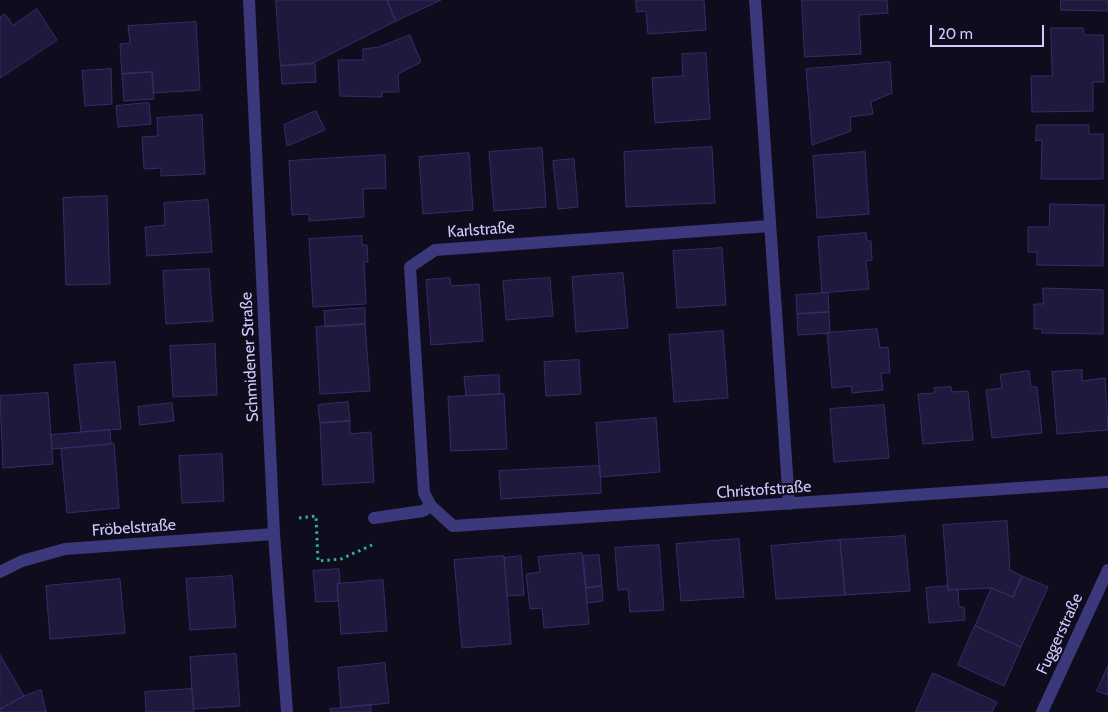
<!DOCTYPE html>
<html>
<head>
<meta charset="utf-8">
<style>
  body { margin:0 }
  #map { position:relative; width:1108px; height:712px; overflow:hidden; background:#0f0c1e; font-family:Cabin,sans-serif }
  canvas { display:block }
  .scale { position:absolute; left:930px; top:25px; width:114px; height:22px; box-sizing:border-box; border:2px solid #d0cafe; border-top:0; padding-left:6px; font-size:15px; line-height:18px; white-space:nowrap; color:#d0cafe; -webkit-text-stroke:4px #0f0c1e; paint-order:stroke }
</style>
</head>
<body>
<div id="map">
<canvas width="1108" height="712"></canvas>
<div class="scale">20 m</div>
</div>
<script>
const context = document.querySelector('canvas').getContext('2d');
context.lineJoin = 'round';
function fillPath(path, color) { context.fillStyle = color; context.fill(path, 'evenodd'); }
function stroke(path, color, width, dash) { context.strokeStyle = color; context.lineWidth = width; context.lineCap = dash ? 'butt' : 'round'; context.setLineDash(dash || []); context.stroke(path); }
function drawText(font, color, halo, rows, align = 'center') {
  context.font = font + ' Cabin,sans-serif'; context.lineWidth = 4.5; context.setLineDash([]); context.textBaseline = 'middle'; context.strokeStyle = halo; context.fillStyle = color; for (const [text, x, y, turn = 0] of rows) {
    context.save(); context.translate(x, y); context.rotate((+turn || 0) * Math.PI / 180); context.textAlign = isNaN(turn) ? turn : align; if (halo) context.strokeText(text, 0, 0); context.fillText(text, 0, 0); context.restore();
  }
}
const building = new Path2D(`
  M276 0H387L396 21 311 64 281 66Z
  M387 0H441L396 21Z
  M636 0H704L706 30 648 34 646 11 637 12Z
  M802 0H887L888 13 859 15 861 54 805 57Z
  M1061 0H1108V11L1061 10Z
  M37 9 57 40 0 78V17L5 14 13 25Z
  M196 22 200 90 153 93 152 72 122 74 120 44 130 43 128 26Z
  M1051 28H1083L1084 35H1103L1104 82H1093V111L1032 112 1031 76H1052Z
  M410 35 421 62 398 74 399 92H382V97L340 96 338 60H363V49L379 47Z
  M706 53 710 119 655 123 652 78 683 76 682 54Z
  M890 62 892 93 871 102 873 114 850 117 851 131 812 145 806 69Z
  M315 63 316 82 282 84 281 66Z
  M111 69 112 104 85 106 82 71Z
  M152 72 154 99 124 101 122 74Z
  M149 103 151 124 118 127 116 106Z
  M316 111 325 130 287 146 284 125Z
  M202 115 205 174 161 176V168L144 169 142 137 158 136 157 118Z
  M1037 125H1089V134H1103V179H1041L1042 140 1036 141Z
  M712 147 715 203 626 207 624 152Z
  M542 148 546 207 494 211 489 152Z
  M865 152 869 214 817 218 813 156Z
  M469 153 473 210 423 214 419 157Z
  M385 155 386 188 363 189 364 217 309 221V214L292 215 289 161Z
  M574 159 578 207 558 209 553 161Z
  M107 196 110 284 66 285 63 198Z
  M208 200 212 252 147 256 145 227 165 225 164 203Z
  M1050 204 1104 205 1103 266 1037 265V252H1028V227H1049Z
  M866 233 867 241H871L872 260 866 261 869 289 822 293 818 237Z
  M362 236V245H367L368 262H364L366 304 313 307 309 239Z
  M722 248 726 305 677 308 673 251Z
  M209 269 213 321 166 324 163 271Z
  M623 273 628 328 576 332 572 277Z
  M450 278 451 286 479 284 483 341 431 345 426 280Z
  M550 278 553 316 506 320 503 281Z
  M1043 288 1103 290V334L1042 333V329H1034V304H1043Z
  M828 293 829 312 797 314 796 295Z
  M365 308V324L325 327 324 311Z
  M829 312 830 333 798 335 797 314Z
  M365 324 370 391 320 394 316 327Z
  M877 329 880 348 888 347 890 373H881L883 390 852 393 851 386 832 388 827 333Z
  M723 331 728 398 674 402 669 335Z
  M215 344 217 395 173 397 170 346Z
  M579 360 581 394 546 396 544 362Z
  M115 362 121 429 81 432 74 365Z
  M1082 370V381L1105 378 1108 430 1057 434 1052 372Z
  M1029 371 1031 387H1037L1042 433 992 438 986 390 1002 388 1000 375Z
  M499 375 500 394 466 396 464 377Z
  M951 387 952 392 968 391 973 440 923 444 918 394 935 393 934 388Z
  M48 393 53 464 3 468 0 396Z
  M504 394 507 449 451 451 448 397Z
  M348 402 350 421 320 423 318 405Z
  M172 403 174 421 140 425 138 407Z
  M884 405 889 458 834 462 830 409Z
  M656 418 660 472 600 477 596 423Z
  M350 421V434L371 432 374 482 323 485 320 423Z
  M110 430 111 444 52 449 51 435Z
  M114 444 119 508 67 513 61 449Z
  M222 454 224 501 182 503 179 456Z
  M600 466 601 493 501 499 499 471Z
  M1007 521 1010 570 1022 576 1013 597 991 588 948 590 943 525Z
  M905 536 910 591 845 595 840 540Z
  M739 539 744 597 681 601 676 544Z
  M840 540 845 595 776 599 771 546Z
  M659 545 664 610 630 612 628 589 618 590 615 548Z
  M582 553 589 624 544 628 542 608 530 609 526 574 540 572 538 557Z
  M599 555 602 586 586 588 583 556Z
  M504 556 511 644 462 648 454 560Z
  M521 556 524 595 507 596 504 558Z
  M339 569 340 583 337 584 338 601 316 602 313 571Z
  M232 576 236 627 190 630 186 579Z
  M1022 576 1048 587 1021 647 975 626 991 588 1013 597Z
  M120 579 125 633 50 639 46 586Z
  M383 580 387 631 341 634 337 584Z
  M602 586 603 601 587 603 586 588Z
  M948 586V590L958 589 959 607H964L965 620 929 623 926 588Z
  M975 626 1021 647 1004 686 958 665Z
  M236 654 240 706 193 709 190 657Z
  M0 655 24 696 0 709Z
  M385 663 389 703 341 708 338 668Z
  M1108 666V695L1097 691Z
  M933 673 997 702 992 712H916Z
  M192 689 194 712H146L145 692Z
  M41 690 46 712H0V709L24 696Z
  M371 705V712H331L330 709Z`);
fillPath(building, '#20193e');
stroke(building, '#372c69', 1);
stroke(new Path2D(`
  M299 518 316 516 318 561 341 559 372 545`), '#30aca3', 3, [2.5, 4]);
stroke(new Path2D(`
  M249 0 274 534 287 712
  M755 0 789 504
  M770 226 435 250 410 267 424 493 431 506 453 526 1108 482
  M374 518 423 511 431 506
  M0 572 22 561 65 549 274 534
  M1042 712 1108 570`), '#3b397b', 12);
drawText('16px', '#d0cafe', '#0f0c1e', [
  ["Karlstraße",481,230,-4],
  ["Schmidener Straße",250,357,-93],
  ["Christofstraße",764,490,-4],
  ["Fröbelstraße",134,528,-4],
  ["Fuggerstraße",1060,634,-65]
]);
</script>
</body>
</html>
